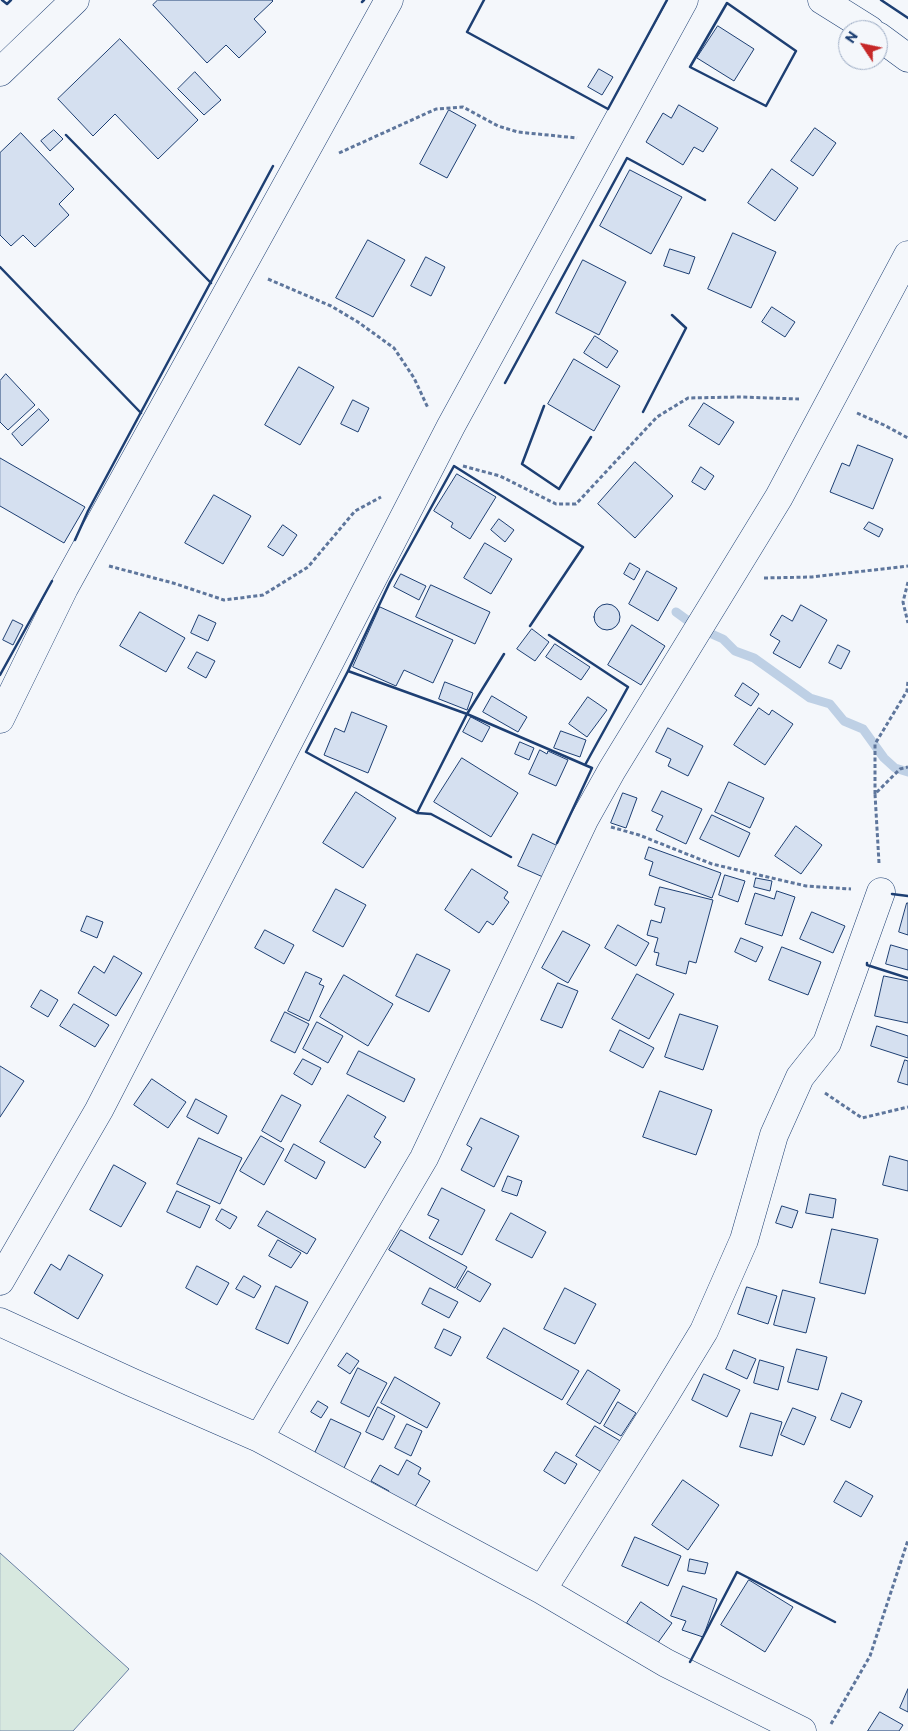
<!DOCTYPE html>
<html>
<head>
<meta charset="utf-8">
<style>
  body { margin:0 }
  #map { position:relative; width:908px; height:1731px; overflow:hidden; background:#f4f7fb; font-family:Commissioner,sans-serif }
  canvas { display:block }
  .north { position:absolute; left:838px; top:20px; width:50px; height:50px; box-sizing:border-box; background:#f4f7fb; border:1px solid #9eadc5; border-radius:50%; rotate:304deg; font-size:14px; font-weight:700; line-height:20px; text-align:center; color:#1d3f73 }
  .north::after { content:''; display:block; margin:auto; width:18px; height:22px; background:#c62828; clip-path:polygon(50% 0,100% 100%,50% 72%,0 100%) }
</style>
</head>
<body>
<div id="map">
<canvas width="908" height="1731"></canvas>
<div class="north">N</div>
</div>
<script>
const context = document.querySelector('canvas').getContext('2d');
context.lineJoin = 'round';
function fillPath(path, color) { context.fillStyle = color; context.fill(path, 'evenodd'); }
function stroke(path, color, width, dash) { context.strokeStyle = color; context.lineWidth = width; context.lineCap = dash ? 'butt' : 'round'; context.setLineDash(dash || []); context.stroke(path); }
const green = new Path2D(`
  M0 1553 129 1669 73 1731H0Z`);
fillPath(green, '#d7e8df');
stroke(green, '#687fa3', 1);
stroke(new Path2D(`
  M676 612 698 628 723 639 735 651 754 658 810 698 830 704 844 721 863 729 884 758 895 768 908 772`), '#bed0e5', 9);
const building = new Path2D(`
  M158 0H272L273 1 254 19 266 32 239 58 226 45 207 63 153 5Z
  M718 26 754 49 734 81 697 58Z
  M120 39 198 120 158 159 115 114 93 136 58 99Z
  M599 69 613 77 602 95 588 87Z
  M195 72 221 100 204 115 178 89Z
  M679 105 718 128 703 152 694 147 683 165 646 142 663 113 671 118Z
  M449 110 476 125 447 178 420 164Z
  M815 128 836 143 813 176 791 161Z
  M54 130 63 139 50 151 41 141Z
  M21 133 74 189 59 204 69 215 35 247 23 235 11 246 0 235V153Z
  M772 169 798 188 775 221 748 203Z
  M630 170 682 197 651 254 600 226Z
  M733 233 776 252 751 308 708 289Z
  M368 240 405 260 373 317 336 298Z
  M670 249 695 257 689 274 664 266Z
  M426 257 445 267 431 296 411 286Z
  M583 260 626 282 599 335 556 313Z
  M772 307 795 322 785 337 762 322Z
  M595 336 618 351 607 368 584 353Z
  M574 359 620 386 594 431 548 404Z
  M299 367 334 387 300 445 265 425Z
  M6 374 35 405 8 430 0 422V381Z
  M353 400 369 408 358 432 341 424Z
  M704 403 734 422 719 445 689 426Z
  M39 409 49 420 22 446 12 434Z
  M858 445 893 459 873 509 830 492 842 463 849 466Z
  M0 458 85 507 64 543 0 506Z
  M635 462 673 496 635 538 598 504Z
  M701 467 714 476 705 490 692 482Z
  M457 474 496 497 470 539 451 527 453 523 434 511Z
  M214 495 251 516 223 564 185 543Z
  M499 519 514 530 505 542 491 530Z
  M869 522 883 529 879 537 864 529Z
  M283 525 297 535 283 556 268 547Z
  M485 543 512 559 491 594 464 578Z
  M630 563 640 569 634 580 624 574Z
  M647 571 677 588 658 621 629 604Z
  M401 574 426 586 419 600 394 587Z
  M431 585 490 612 475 644 416 617Z
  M594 617a13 13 0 1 1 26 0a13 13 0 1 1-26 0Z
  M801 605 827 620 800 668 773 653 780 641 770 635 782 615 792 621Z
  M380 607 453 640 433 683 404 670 396 686 353 667Z
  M140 612 185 638 166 672 120 646Z
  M199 615 216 623 208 641 191 633Z
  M13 620 23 625 13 645 3 640Z
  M632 625 665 646 641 685 608 665Z
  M532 629 549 642 535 661 517 649Z
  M555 644 590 667 581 680 546 657Z
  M838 645 850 651 841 669 829 663Z
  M197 652 215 661 206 678 188 668Z
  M445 682 473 693 467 710 439 699Z
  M743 683 759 694 751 706 735 696Z
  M492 696 527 717 518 732 483 712Z
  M588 697 607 710 587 737 569 724Z
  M759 708 769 715 772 710 793 724 765 765 734 745Z
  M352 712 387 726 368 773 324 755 335 728 344 732Z
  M471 717 490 727 482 742 463 732Z
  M668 728 703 746 688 776 668 766 671 759 656 752Z
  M561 731 586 740 580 757 554 748Z
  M520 742 534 748 529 760 515 754Z
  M540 750 547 754 548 751 568 760 556 786 529 774Z
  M462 758 518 793 491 837 434 802Z
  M729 782 764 798 750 828 715 812Z
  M662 791 702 809 686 844 656 830 663 816 652 811Z
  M356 792 396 818 363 868 323 843Z
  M623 793 637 798 626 828 611 823Z
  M712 815 750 833 739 857 700 839Z
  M796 826 822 845 801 874 775 856Z
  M533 834 558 846 543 877 518 866Z
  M649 847 721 873 712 898 649 875 653 862 645 859Z
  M472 869 508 892 504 898 509 902 493 925 487 921 479 933 445 910Z
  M725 875 745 881 738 902 719 895Z
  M756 878 772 881 770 891 754 887Z
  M660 887 713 900 696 963 689 961 686 974 656 965 659 953 654 952 658 938 647 935 651 920 661 923 665 908 655 905Z
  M336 889 366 905 343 947 313 931Z
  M777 891 795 897 782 936 745 924 755 893 774 899Z
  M907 903H908V935L899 932Z
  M812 912 845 926 833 953 800 939Z
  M87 916 103 922 97 938 81 931Z
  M618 925 649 943 636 966 605 948Z
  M265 930 294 945 284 964 255 948Z
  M563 931 590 945 568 983 542 968Z
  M741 938 763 947 756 962 735 952Z
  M891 945 908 950V970L886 964Z
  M782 947 821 962 808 995 769 980Z
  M417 954 450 970 429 1012 396 996Z
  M114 956 142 973 116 1016 78 993 94 966 104 973Z
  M306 972 322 979 319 984 324 986 309 1021 288 1011Z
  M637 974 674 994 649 1039 612 1019Z
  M344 975 393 1004 368 1046 320 1017Z
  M884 976 908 981V1023L875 1016Z
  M558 983 578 991 562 1028 541 1020Z
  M41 990 58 1000 48 1017 31 1007Z
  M74 1004 109 1025 95 1047 60 1026Z
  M285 1012 309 1024 295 1053 271 1041Z
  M680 1014 718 1026 703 1070 665 1057Z
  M317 1022 343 1036 328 1063 303 1049Z
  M877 1026 908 1036V1058L871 1046Z
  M620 1030 654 1048 643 1068 610 1051Z
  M359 1051 415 1079 404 1102 347 1074Z
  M303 1059 321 1068 312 1085 294 1074Z
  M905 1060 908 1061V1085L898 1082Z
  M0 1066 24 1081 0 1117Z
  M152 1079 186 1102 168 1128 134 1105Z
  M660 1091 712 1110 696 1155 643 1137Z
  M282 1095 301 1105 281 1142 262 1131Z
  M348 1095 386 1117 374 1137 381 1142 365 1168 320 1142Z
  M196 1099 227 1116 218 1134 187 1117Z
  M481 1118 519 1136 494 1187 461 1170 472 1148 467 1145Z
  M261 1136 284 1149 264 1185 240 1171Z
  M199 1138 242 1158 220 1204 177 1184Z
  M294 1144 325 1162 316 1179 285 1161Z
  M890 1156 908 1161V1191L883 1185Z
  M114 1165 146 1183 121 1227 90 1210Z
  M508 1176 522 1181 517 1196 502 1191Z
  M442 1188 485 1210 462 1255 429 1238 439 1220 428 1215Z
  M177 1191 210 1206 200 1228 167 1212Z
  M810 1194 836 1199 833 1218 806 1213Z
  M782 1206 798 1211 792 1228 776 1223Z
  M222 1209 237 1217 230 1229 216 1220Z
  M267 1211 316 1239 307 1254 258 1226Z
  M511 1213 546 1232 532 1258 496 1240Z
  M832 1229 878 1239 865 1294 820 1283Z
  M401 1230 467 1267 455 1288 389 1250Z
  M278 1240 301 1253 291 1268 269 1256Z
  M69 1255 103 1275 78 1319 34 1293 51 1264 60 1270Z
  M197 1266 229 1283 217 1305 186 1288Z
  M468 1271 491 1284 480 1302 457 1289Z
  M244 1276 261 1286 254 1298 236 1289Z
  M276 1286 308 1302 288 1344 256 1329Z
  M747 1287 777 1296 768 1324 738 1314Z
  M430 1288 458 1302 449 1318 422 1304Z
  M565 1288 596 1304 575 1344 544 1329Z
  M783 1290 815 1298 806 1333 774 1325Z
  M504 1328 579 1371 562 1400 487 1358Z
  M444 1329 461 1337 451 1356 435 1348Z
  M797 1349 827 1357 818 1390 788 1382Z
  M734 1350 756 1359 747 1379 726 1369Z
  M347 1353 359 1361 350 1374 338 1366Z
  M760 1360 784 1367 778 1390 754 1383Z
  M358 1368 387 1383 369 1417 341 1403Z
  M588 1370 620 1390 600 1424 567 1404Z
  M704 1374 740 1390 727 1417 692 1400Z
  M395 1377 440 1403 427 1428 381 1403Z
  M842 1393 862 1401 850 1428 831 1420Z
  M318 1401 328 1407 321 1418 311 1412Z
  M618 1402 636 1413 621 1436 604 1426Z
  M378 1407 395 1416 383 1440 366 1432Z
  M793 1408 816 1417 804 1445 781 1435Z
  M751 1413 782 1422 772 1456 740 1447Z
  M331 1419 361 1433 343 1470 314 1455Z
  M407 1424 422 1431 411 1456 395 1448Z
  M595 1426 622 1442 603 1473 576 1456Z
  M556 1452 577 1464 565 1484 544 1471Z
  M407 1460 421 1468 418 1474 430 1481 413 1510 387 1495 389 1491 371 1481 380 1465 398 1475Z
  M683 1480 719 1505 688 1550 652 1525Z
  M846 1481 873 1496 861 1517 834 1502Z
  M635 1537 681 1556 668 1586 622 1566Z
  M690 1559 708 1563 705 1574 688 1571Z
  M749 1580 793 1607 765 1652 721 1625Z
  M683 1586 717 1599 703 1637 682 1630 686 1621 671 1616Z
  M641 1602 672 1623 657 1644 627 1623Z
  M908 1689V1712L900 1708Z
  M880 1712 903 1725 899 1731H868Z`);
fillPath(building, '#d5e0f0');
stroke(building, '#1d3f73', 1);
const minor = new Path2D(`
  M822 0 870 30
  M878 36 908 58
  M0 719 64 588 389 0
  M0 1281 99 1110 451 426 684 0
  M0 1322 131 1382 259 1438 542 1590 666 1663 802 1731
  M259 1438 424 1158 584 820 612 770 779 497 908 255
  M542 1590 659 1405 704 1331 744 1240 774 1135 800 1077 827 1043 881 892`);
const secondary = new Path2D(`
  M0 72 75 0`);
stroke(minor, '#1d3f73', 29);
stroke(secondary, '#1d3f73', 29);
stroke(new Path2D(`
  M339 153 436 109 463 107 498 126 518 132 577 138
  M268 279 331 306 358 322 394 348 414 378 428 408
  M857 413 884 425 908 438
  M463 466 500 476 556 504H576L657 417 688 398 740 397 799 399
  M109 566 173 583 224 600 263 595 308 567 355 511 381 497
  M764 578 812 577 908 566
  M908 582 903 602 908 623
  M875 794V744L907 691 908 681
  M611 827 639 835 712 864 806 886 851 889
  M879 863 875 794 900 769 908 767
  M825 1093 862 1118 908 1107
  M831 1724 870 1656 908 1540`), '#5e769c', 3, [4, 2.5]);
stroke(minor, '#f4f7fb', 28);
stroke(secondary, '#f4f7fb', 28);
stroke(new Path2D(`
  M2 0 7 4 11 0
  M484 0 467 32 608 109 667 0
  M881 0 908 18
  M362 2 364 0
  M727 3 796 51 766 106 690 67Z
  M66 135 211 283
  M0 267 141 413
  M505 383 627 158 705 200
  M544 406 522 464 559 489 591 437
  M643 412 686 328 672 315
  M75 540 88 511 273 166
  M549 635 628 687 585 765
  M504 654 467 714 417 813 306 752 348 671 390 582 454 466 583 547 530 626
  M348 671 467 714 592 768 557 843
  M0 675 52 581
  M417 813 431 814 511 857
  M892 894 908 896
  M867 963V965L908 978
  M690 1662 737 1572 835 1622`), '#1d3f73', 2.5);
</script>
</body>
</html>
